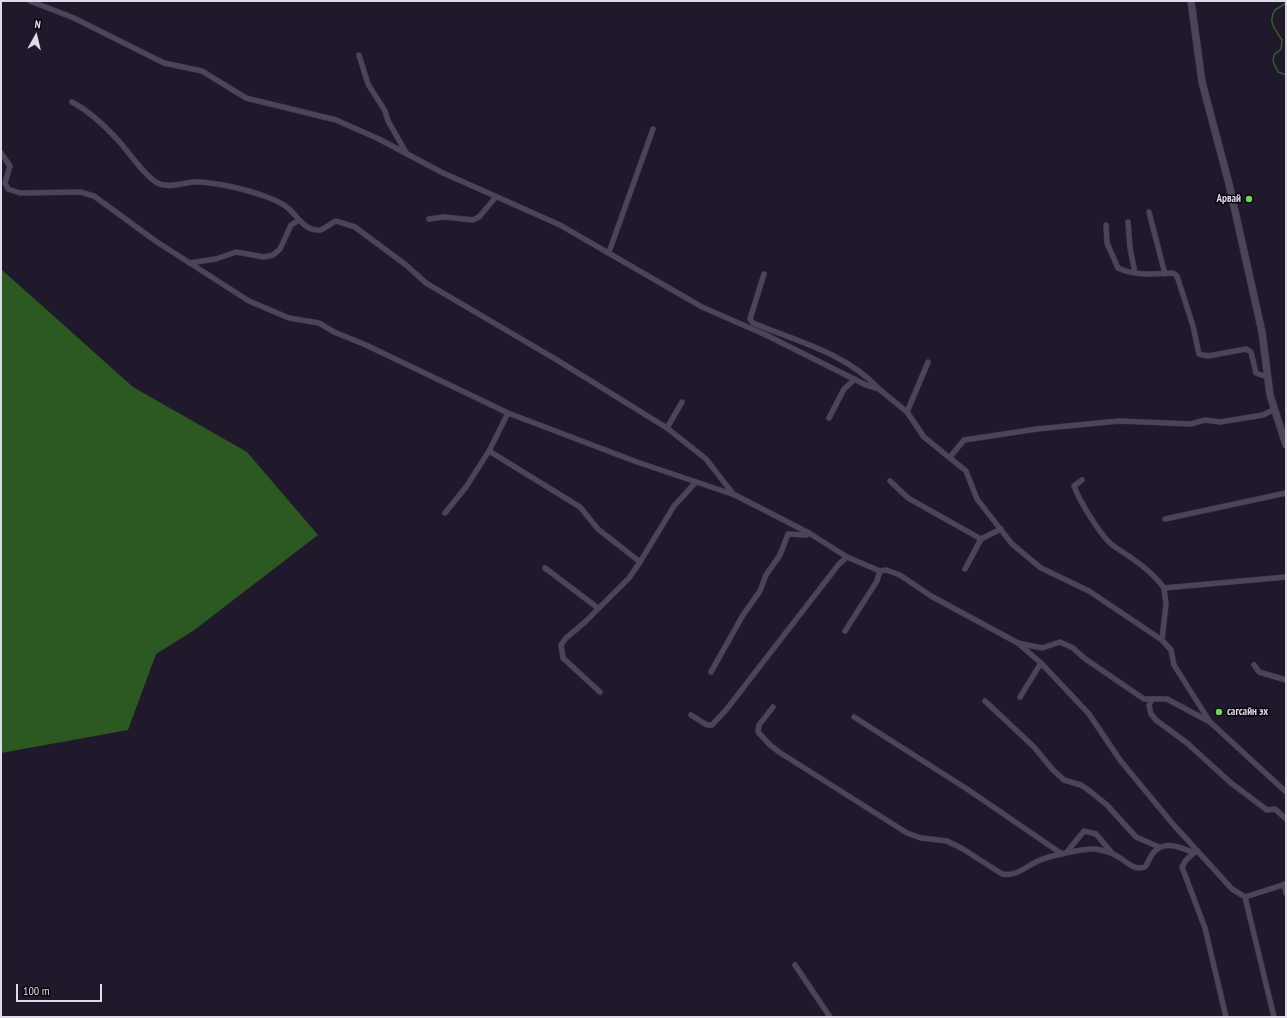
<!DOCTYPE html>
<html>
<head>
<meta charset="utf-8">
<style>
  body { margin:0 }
  #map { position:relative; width:1287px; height:1018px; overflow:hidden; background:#20192b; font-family:"PT Sans Narrow",sans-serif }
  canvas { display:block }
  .frame { position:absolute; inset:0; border:2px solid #dfdae7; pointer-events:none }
  .north { position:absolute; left:16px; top:16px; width:40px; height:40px; -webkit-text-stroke:3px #09060d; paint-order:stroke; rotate:8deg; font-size:11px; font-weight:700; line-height:16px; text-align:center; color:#dfdae7 }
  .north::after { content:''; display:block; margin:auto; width:14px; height:18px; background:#dfdae7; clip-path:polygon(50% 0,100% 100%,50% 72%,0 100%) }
  .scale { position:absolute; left:16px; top:984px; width:86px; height:18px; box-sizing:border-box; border:2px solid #dfdae7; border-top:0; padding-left:5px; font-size:12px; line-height:14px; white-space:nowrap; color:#dfdae7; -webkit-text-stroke:3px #09060d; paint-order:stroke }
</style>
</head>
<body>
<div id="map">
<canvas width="1287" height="1018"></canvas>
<div class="frame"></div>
<div class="north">N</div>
<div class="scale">100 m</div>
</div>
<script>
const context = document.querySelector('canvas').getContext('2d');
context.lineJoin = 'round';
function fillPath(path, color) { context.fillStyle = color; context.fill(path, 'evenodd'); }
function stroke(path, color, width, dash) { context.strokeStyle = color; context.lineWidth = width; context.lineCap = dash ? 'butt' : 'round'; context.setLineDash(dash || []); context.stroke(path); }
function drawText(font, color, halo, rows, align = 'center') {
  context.font = font + ' "PT Sans Narrow",sans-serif'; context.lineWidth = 3; context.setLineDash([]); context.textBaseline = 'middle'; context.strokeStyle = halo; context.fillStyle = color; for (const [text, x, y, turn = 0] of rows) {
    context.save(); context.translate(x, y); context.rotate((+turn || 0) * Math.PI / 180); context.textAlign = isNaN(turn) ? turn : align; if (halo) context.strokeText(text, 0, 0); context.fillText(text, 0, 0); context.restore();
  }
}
fillPath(new Path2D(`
  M1 269 133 387 247 452 318 535 193 631 156 654 128 730 1 753Z`), '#2c5822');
stroke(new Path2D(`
  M1286 3 1275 10C1267 22 1276 30 1282 40L1281 49 1274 55 1273 61 1278 72 1286 75`), '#335f29', 1.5);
const minor = new Path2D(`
  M30 1 74 18 164 63 202 71 246 98 336 120 379 139 441 172 560 225 702 307 766 335 866 385 879 389 907 412 924 437 966 471 977 499 1012 544 1041 568 1089 591 1162 640 1171 650 1174 665 1210 722
  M359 55 368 84 385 111 388 121 407 154
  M72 102C89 111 103 124 116 138 126 148 147 180 160 184 170 188 183 183 193 182 213 181 248 190 267 197 273 199 279 202 284 205 296 212 303 232 320 230 325 229 331 223 336 221L355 227 406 265 426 283 557 360 667 428 706 459 734 495
  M1 153 10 166 5 183 8 189 20 193 80 192 94 196 157 242 249 301 289 318 319 323 334 332 366 345 508 413 637 462 735 495 809 533 847 557 880 571 886 570 900 575 931 596 1018 643 1042 648 1060 642 1073 648 1084 658 1144 699H1167L1210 722 1286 792
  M1149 212 1165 274
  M429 219 444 217 473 220 479 217 495 198
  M1128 222 1130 248 1135 273
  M1106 225 1107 243 1118 268C1135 276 1154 274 1173 273L1177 276 1193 326 1199 354 1208 356 1246 349 1251 352 1256 373 1267 377
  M609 252 653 129
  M189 263 216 259 236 252 264 257 273 255 280 249 291 225 299 220
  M764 274 750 319 753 323C796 341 846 353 878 388
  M907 412 928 362
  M508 413 489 451 580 507 598 529 640 562
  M829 418 844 389 855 379
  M667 428 682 402
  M950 457 964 440 1037 429 1119 421 1191 424 1205 420 1220 422 1263 415 1273 410
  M1082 480 1074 486C1079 500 1102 539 1115 547 1132 558 1152 571 1164 588
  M890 481 908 498 981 539
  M445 513 466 487 489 451
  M1165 519 1286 493
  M545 568 598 608
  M965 569 981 539 1001 529
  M845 631 877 581 880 571
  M1162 640 1166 604 1164 588 1286 577
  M1019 644 1041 663 1089 714 1120 760 1172 823 1232 889 1245 897 1274 1017
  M1254 665 1259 672 1286 680
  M711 672 743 615 760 591 766 575 780 555 788 534 806 535 809 533
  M600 692 563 658 561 645 566 638 585 622 629 578 640 562 674 506 696 482
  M1020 697 1041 663
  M1152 699 1149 705 1151 714 1156 720 1187 743 1231 783 1267 810 1275 809 1286 819
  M985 701 1034 747 1053 770 1064 780 1081 785 1091 792 1107 805 1136 837 1159 847
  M773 707 759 725 758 732 770 745 779 752 907 833 921 838 947 841 963 849 1002 874C1016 877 1025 867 1038 861 1049 856 1083 848 1095 849 1101 850 1110 852 1115 855 1126 860 1132 871 1145 867 1149 862 1150 855 1155 851 1165 840 1183 848 1194 853
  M691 715 707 725H712L726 710 839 564 847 557
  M854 717 967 789 1062 854
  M1196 851 1186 860 1182 867 1205 928 1226 1017
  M1066 853 1084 831 1096 834 1112 853
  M1284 884 1286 893
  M1245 897 1286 884
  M795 965 830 1017`);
const secondary = new Path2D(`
  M1191 1 1202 82 1229 184 1262 332 1270 395 1286 445`);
stroke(minor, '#393342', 6);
stroke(secondary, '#393342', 8);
stroke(minor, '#4c4459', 5);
stroke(secondary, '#4c4459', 7);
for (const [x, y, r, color] of [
  [1249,199,4,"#73d25d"],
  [1219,712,4,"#73d25d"]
]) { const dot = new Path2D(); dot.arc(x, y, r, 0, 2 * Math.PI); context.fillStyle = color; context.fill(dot); stroke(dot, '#09060d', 1.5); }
drawText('bold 11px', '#dfdae7', '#09060d', [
  ["Арвай",1241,199],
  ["сагсайн эх",1227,712,"left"]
], 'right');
</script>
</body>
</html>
